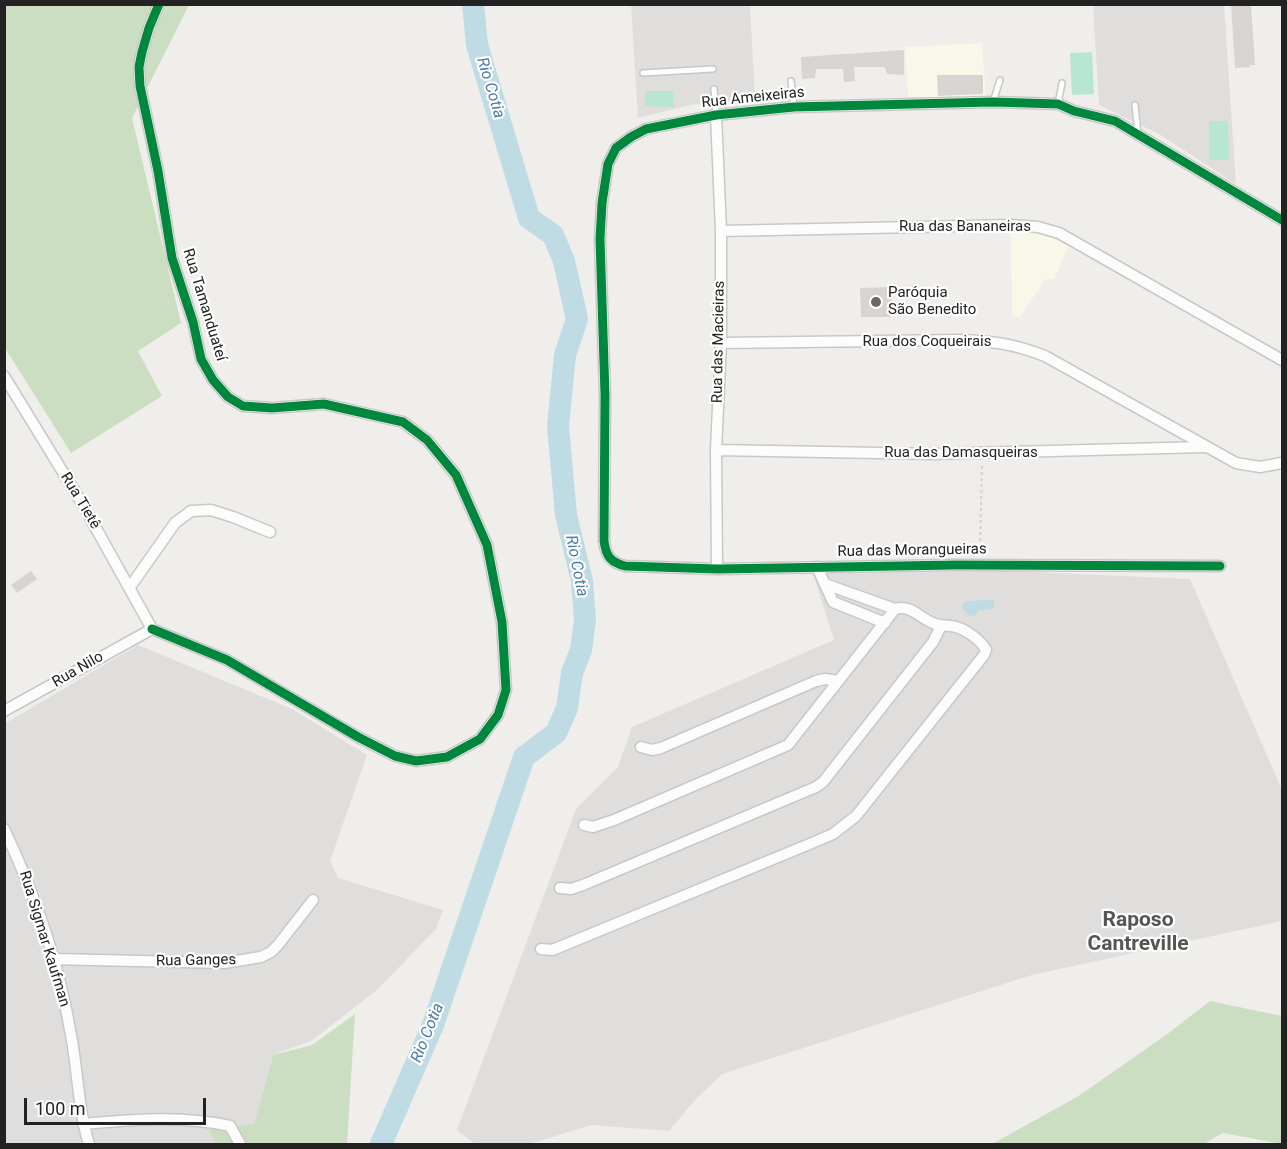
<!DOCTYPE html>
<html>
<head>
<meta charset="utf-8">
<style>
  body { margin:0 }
  #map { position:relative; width:1287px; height:1149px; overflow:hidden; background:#f0eeeb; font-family:Roboto,sans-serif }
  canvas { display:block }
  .frame { position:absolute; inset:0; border:6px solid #222; pointer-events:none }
  .scale { position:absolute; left:24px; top:1098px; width:182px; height:27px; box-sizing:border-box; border:3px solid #222; border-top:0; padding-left:8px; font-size:18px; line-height:21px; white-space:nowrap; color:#222; -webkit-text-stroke:4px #fff; paint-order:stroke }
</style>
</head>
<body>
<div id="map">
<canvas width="1287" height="1149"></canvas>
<div class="frame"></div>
<div class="scale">100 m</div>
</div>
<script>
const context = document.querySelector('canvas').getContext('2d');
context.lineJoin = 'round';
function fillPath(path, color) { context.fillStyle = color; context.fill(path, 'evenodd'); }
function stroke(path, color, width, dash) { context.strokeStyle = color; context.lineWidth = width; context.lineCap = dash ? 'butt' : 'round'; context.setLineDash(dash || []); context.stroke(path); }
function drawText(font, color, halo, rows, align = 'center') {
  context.font = font + ' Roboto,sans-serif'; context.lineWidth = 4.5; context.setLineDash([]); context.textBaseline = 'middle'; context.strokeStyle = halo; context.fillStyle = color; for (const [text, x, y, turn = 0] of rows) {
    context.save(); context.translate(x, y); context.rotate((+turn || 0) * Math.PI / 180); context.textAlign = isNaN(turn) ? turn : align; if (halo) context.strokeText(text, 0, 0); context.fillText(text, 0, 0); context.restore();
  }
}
fillPath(new Path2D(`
  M631 5H750L755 98 690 105 638 118Z
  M1093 5H1224L1236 184 1159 134 1099 105Z
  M1007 571 1190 579 1282 790V921L1032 975 722 1074 695 1100 669 1131 592 1125 529 1144H475L457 1130 576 809 618 767 632 727 834 640 813 574Z
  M138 645 292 709 367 755 330 861 338 878 443 910 436 929 377 990 311 1041 273 1055 254 1124 227 1144H5L4 724Z`), '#dfdedc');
fillPath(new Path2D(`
  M982 43 986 97 908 98 905 47Z
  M1011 233H1040L1069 246 1054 279H1046L1020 317 1012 316Z`), '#f8f7e8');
fillPath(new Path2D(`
  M5 5H189L132 118 181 323 138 351 162 396 71 453 5 348Z
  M1210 1001 1282 1016V1144L1223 1133 1207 1142V1144H992L1077 1097 1166 1035Z
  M355 1014 347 1144H216L209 1130 254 1124 273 1055 312 1045Z`), '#cbdec1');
fillPath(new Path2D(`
  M1092 52 1094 94 1072 95 1070 53Z
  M645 91H673L674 107 645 106Z
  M1209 121H1228L1229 160H1209Z`), '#b7e6d2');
fillPath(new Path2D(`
  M994 600V609L979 610 976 615 969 616 963 609 962 605 966 601Z`), '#bfdbe3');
stroke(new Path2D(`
  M381 1144 433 1025 524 757 556 733 567 708 572 673 581 650 585 619 582 581 566 515 558 426 565 355 577 319 564 261 553 235 529 218 477 45 473 4`), '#bfdbe3', 22);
fillPath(new Path2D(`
  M1231 4H1251L1255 65H1250V67L1235 68Z
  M904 50V75L887 74 885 67H854L855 81 844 82 843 69H816L815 78 802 79 801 57Z
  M937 75H983V94L938 96Z
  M891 287 892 317H861L860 288Z
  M31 571 37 579 17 593 11 585Z`), '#d7d4d2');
const service = new Path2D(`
  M643 73 713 69
  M791 81 794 107
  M714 89 716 115
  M993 102 1000 80
  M1058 104 1062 83
  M1135 105 1138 134`);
const minor = new Path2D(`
  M716 115 721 231V343L716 450 717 569
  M721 231 1012 225 1038 227 1059 233 1282 360
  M721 343 960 340C993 341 1014 344 1045 356L1236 463 1260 467 1282 463
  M4 376 83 505 152 629
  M716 450 934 454 1205 447
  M1220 566 957 565 717 569 625 566C610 562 606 556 604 541L605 395 600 239 602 203 608 164 616 148 631 137 646 129 716 115 794 107 993 102 1058 104 1074 111 1115 121 1282 220
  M817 567 833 602 885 623
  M130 587 175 523 191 511 211 510 233 517 270 532
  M152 629 227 660 358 737 395 756 416 761 447 757 480 739 498 715 506 690 502 622 487 545 456 475 427 440 403 422 324 404 272 408 243 406 228 397 213 380 201 359 193 322 172 258 158 171 140 86 139 67 142 52 149 28 159 4
  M4 711 152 629
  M641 747 652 750 661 748 816 681 825 679 838 681
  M584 825 593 827 614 820 788 745 895 609
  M4 829C35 894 59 964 71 1035 78 1072 78 1109 89 1144
  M560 888 571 889 583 885 816 787 823 782 933 642 941 626
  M541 949 552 950 562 946 812 843 833 834 856 816 984 655 986 650C980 639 963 627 951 626 945 625 939 626 933 623 920 618 910 604 895 609L825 584
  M53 959 224 963 261 957 271 952 278 945 313 900
  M83 1124C132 1120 181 1115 230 1126L240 1144`);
stroke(service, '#c9c8c7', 8);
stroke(minor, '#c9c8c7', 13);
stroke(new Path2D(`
  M980 553 982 463`), '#dccecd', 2, [3, 3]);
stroke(service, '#fdfcfc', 5);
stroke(minor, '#fdfcfc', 10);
stroke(new Path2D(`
  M1220 566 957 565 717 569 625 566C610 562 606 556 604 541L605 395 600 239 602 203 608 164 616 148 631 137 646 129 716 115 794 107 993 102 1058 104 1074 111 1115 121 1282 220
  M152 629 227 660 358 737 395 756 416 761 447 757 480 739 498 715 506 690 502 622 487 545 456 475 427 440 403 422 324 404 272 408 243 406 228 397 213 380 201 359 193 322 172 258 158 171 140 86 139 67 142 52 149 28 159 4`), '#00873e', 9);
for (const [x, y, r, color] of [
  [876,302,6,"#6a6968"]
]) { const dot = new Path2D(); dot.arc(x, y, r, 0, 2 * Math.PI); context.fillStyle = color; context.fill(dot); stroke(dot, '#fff', 2); }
drawText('15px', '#222', '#fff', [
  ["Rua Ameixeiras",753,98,-6],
  ["Rua das Bananeiras",965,227],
  ["Rua Tamanduateí",204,305,73],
  ["Rua das Macieiras",719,342,-89],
  ["Rua dos Coqueirais",927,342],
  ["Rua das Damasqueiras",961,453],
  ["Rua Tietê",80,501,59],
  ["Rua das Morangueiras",912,551,-1],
  ["Rua Nilo",78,670,-30],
  ["Rua Sigmar Kaufman",44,939,73],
  ["Rua Ganges",196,961,-1]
]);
drawText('15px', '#222', '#fff', [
  ["Paróquia",888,293],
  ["São Benedito",888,310]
], 'left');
drawText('italic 16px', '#4a7aab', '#fff', [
  ["Rio Cotia",490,88,73],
  ["Rio Cotia",576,566,79],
  ["Rio Cotia",428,1033,-68]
]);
drawText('bold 21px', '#555', '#fff', [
  ["Raposo",1138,921],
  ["Cantreville",1138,945]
]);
</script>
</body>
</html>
